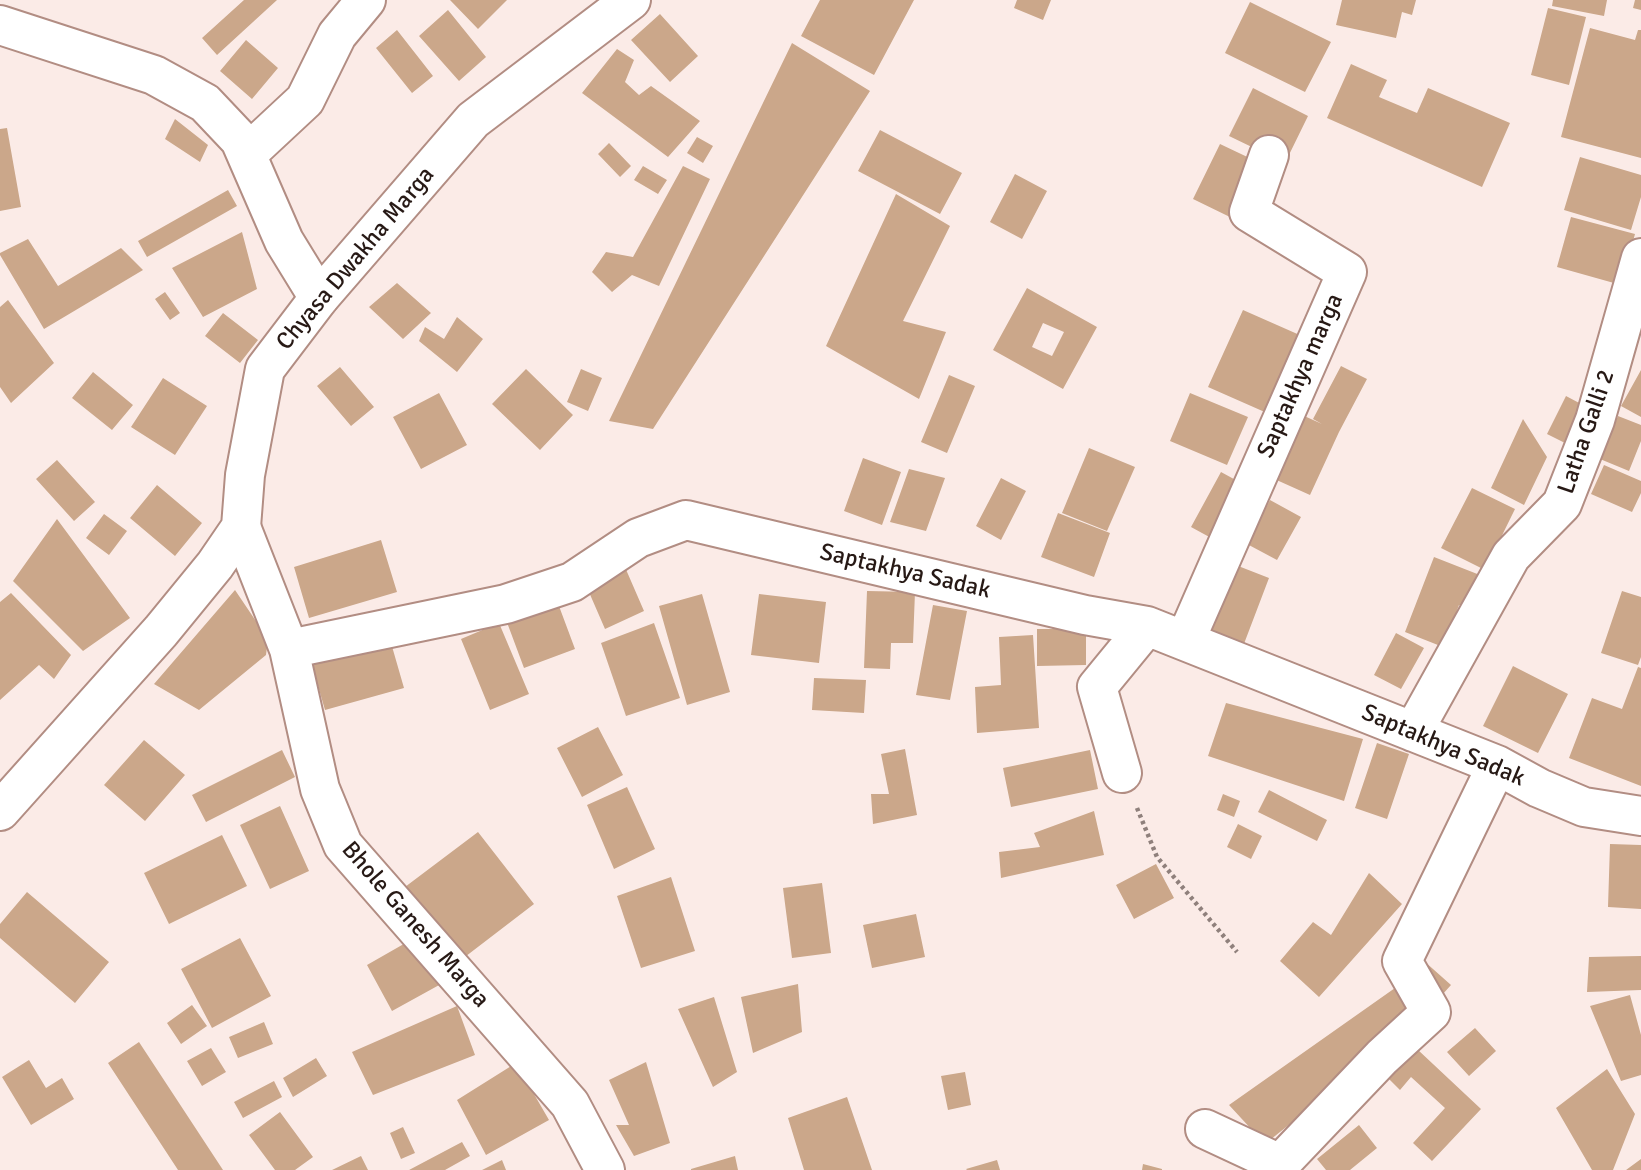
<!DOCTYPE html>
<html>
<head>
<meta charset="utf-8">
<style>
  body { margin:0 }
  canvas { display:block; background:#fbebe7 }
</style>
</head>
<body>
<canvas width="1641" height="1170"></canvas>
<script>
const context = document.querySelector('canvas').getContext('2d');
context.lineJoin = 'round';
function fillPath(path, color) { context.fillStyle = color; context.fill(path, 'evenodd'); }
function stroke(path, color, width, dash) { context.strokeStyle = color; context.lineWidth = width; context.lineCap = dash ? 'butt' : 'round'; context.setLineDash(dash || []); context.stroke(path); }
function drawText(font, color, halo, rows, align = 'center') {
  context.font = font + ' Signika,sans-serif'; context.lineWidth = 6; context.setLineDash([]); context.textBaseline = 'middle'; context.strokeStyle = halo; context.fillStyle = color; for (const [text, x, y, turn = 0] of rows) {
    context.save(); context.translate(x, y); context.rotate((+turn || 0) * Math.PI / 180); context.textAlign = isNaN(turn) ? turn : align; if (halo) context.strokeText(text, 0, 0); context.fillText(text, 0, 0); context.restore();
  }
}
fillPath(new Path2D(`
  M244 0H277L217 55 202 38Z
  M450 0H507L478 29Z
  M820 0H914L874 75 801 36Z
  M1017 0H1051L1043 20 1014 8Z
  M1342 0H1416L1412 15 1402 12 1396 38 1336 25Z
  M1553 0H1607L1604 16 1552 6Z
  M1635 0H1641V10L1633 8Z
  M1250 2 1331 42 1305 92 1225 53Z
  M1548 8 1586 17 1569 85 1531 75Z
  M448 10 486 57 459 81 419 36Z
  M660 14 698 56 670 82 631 40Z
  M1590 28 1635 40 1638 30H1641V158L1561 137Z
  M397 30 433 76 412 93 376 48Z
  M246 40 278 68 252 99 220 71Z
  M792 43 870 91 653 429 609 421Z
  M617 49 634 60 625 82 639 95 651 86 700 121 668 157 582 93Z
  M1351 64 1387 80 1379 97 1417 113 1428 88 1510 123 1482 187 1327 118Z
  M1253 88 1308 116 1285 163 1229 136Z
  M175 119 208 145 200 162 165 139Z
  M7 128 21 207 0 211V129Z
  M880 130 962 173 940 214 858 171Z
  M697 137 713 146 703 163 687 153Z
  M609 143 631 166 620 177 598 154Z
  M1220 144 1260 163 1232 218 1193 199Z
  M1580 157 1641 175V197L1631 230 1564 210Z
  M643 166 667 180 658 194 634 180Z
  M683 166 710 179 659 286 632 275 612 292 592 272 606 252 633 257Z
  M1015 174 1047 191 1022 239 990 222Z
  M228 190 237 206 147 257 138 241Z
  M896 194 950 226 903 321 946 332 919 399 826 346Z
  M1571 217 1635 234 1621 285 1557 267Z
  M242 232 257 289 203 317 172 268Z
  M28 239 58 286 121 248 143 270 44 329 0 255V253Z
  M397 283 431 313 403 339 369 307Z
  M1027 288 1097 327 1063 389 993 350ZM1043 323 1064 332 1052 356 1032 347Z
  M165 292 180 313 170 320 155 299Z
  M8 300 54 363 11 403 0 387V307Z
  M1243 310 1311 340 1276 417 1208 387Z
  M223 313 258 340 240 363 205 336Z
  M457 317 483 339 457 372 419 341 425 327 444 339Z
  M1341 366 1367 379 1339 432 1310 495 1261 473 1291 410 1322 424 1313 419Z
  M340 367 374 407 351 426 317 386Z
  M526 369 573 415 540 450 492 404Z
  M581 369 602 378 588 411 567 402Z
  M1641 370V417L1621 406Z
  M93 372 133 405 112 430 72 398Z
  M949 375 975 386 947 453 921 442Z
  M163 378 207 406 175 455 131 427Z
  M439 393 467 445 421 469 393 417Z
  M1190 393 1248 417 1227 465 1170 441Z
  M1566 396 1583 405 1565 443 1547 434Z
  M1618 416 1641 425V441L1629 471 1600 459Z
  M1523 419 1547 457 1524 505 1491 488Z
  M1089 448 1135 467 1107 531 1062 513Z
  M863 458 901 472 882 525 844 511Z
  M57 460 95 502 74 521 36 479Z
  M1604 465 1641 481V493L1632 512 1591 494Z
  M909 469 945 478 926 531 890 522Z
  M1221 472 1265 496 1235 551 1191 527Z
  M1001 478 1026 491 1001 540 976 526Z
  M157 485 202 523 175 556 130 518Z
  M1472 488 1515 509 1485 570 1441 548Z
  M1270 500 1301 517 1277 560 1247 544Z
  M1058 513 1110 533 1094 577 1041 557Z
  M104 514 127 531 109 555 86 538Z
  M57 519 130 618 83 651 13 581Z
  M381 540 397 592 309 618 294 567Z
  M1210 555 1269 578 1242 649 1183 626Z
  M1434 557 1485 577 1472 610 1459 605 1443 647 1405 632Z
  M621 558 644 611 605 629 582 576Z
  M235 590 268 639 266 655 199 710 154 684Z
  M553 590 575 649 524 668 502 609Z
  M867 591 915 592 913 643H891L890 669 864 668Z
  M1622 591 1641 597V657L1638 665 1601 653Z
  M11 593 71 655 54 679 39 665 0 700V602Z
  M702 594 730 692 687 705 659 606Z
  M759 594 826 602 819 663 751 655Z
  M933 605 967 611 950 700 916 695Z
  M499 623 529 694 490 710 461 639Z
  M654 623 680 698 626 716 601 643Z
  M1037 629H1086V665L1037 666Z
  M1396 633 1424 648 1401 689 1374 675Z
  M1033 635 1039 728 977 733 975 687 1001 685 999 637Z
  M389 636 404 688 325 710 310 658Z
  M1513 666 1568 694 1538 753 1483 726Z
  M1638 667 1641 668V786L1569 758 1592 698 1622 709Z
  M814 678 866 680 864 713 812 710Z
  M1226 703 1363 739 1344 801 1208 756Z
  M598 727 623 775 582 797 557 748Z
  M144 740 185 775 145 821 104 785Z
  M1377 743 1409 754 1387 819 1355 808Z
  M905 749 917 815 873 824 871 794H889L881 754Z
  M282 750 295 777 206 822 192 795Z
  M1090 750 1098 789 1011 807 1003 768Z
  M627 787 655 849 614 869 587 805Z
  M1269 790 1327 820 1317 841 1258 812Z
  M1223 794 1240 801 1234 817 1217 810Z
  M280 806 309 871 270 889 240 825Z
  M1094 811 1104 855 1001 878 999 852 1040 847 1034 833Z
  M1238 824 1262 836 1251 859 1227 847Z
  M478 832 534 904 457 963 401 890Z
  M222 835 247 886 169 924 144 873Z
  M1610 844 1641 845V909L1608 907Z
  M1156 864 1174 898 1134 919 1116 885Z
  M1369 873 1402 904 1319 997 1280 961 1313 922 1331 935Z
  M671 877 695 951 641 968 617 896Z
  M822 883 831 953 792 958 783 888Z
  M27 892 109 962 75 1003 0 938V924Z
  M916 914 925 957 872 968 863 925Z
  M416 937 441 984 392 1011 367 965Z
  M240 938 271 996 212 1028 181 969Z
  M1641 956V990L1587 992 1589 957Z
  M1424 961 1451 985 1442 995Z
  M798 984 802 1032 753 1053 741 997Z
  M1395 988 1417 1022 1265 1144 1229 1105Z
  M1630 995 1641 1035V1075L1621 1081 1590 1006Z
  M714 997 737 1072 713 1087 678 1009Z
  M192 1005 207 1026 181 1044 167 1023Z
  M457 1006 475 1055 373 1095 352 1052Z
  M264 1022 273 1044 238 1058 229 1037Z
  M1475 1028 1496 1051 1469 1076 1447 1052Z
  M139 1042 223 1170H178L108 1063Z
  M211 1048 226 1072 202 1086 187 1061Z
  M1417 1049 1481 1109 1432 1161 1413 1143 1445 1108 1411 1077 1400 1090 1389 1079Z
  M316 1058 327 1076 293 1097 283 1078Z
  M29 1060 46 1088 62 1078 74 1099 31 1125 2 1077Z
  M646 1062 670 1143 634 1156 616 1125H629L609 1080Z
  M516 1063 549 1120 486 1155 457 1100Z
  M1607 1069 1635 1114 1613 1170H1592L1556 1108Z
  M965 1072 971 1105 948 1110 941 1076Z
  M274 1081 282 1097 243 1118 234 1102Z
  M847 1097 872 1170H804L788 1118Z
  M280 1112 313 1157 295 1170H275L249 1135Z
  M1359 1125 1377 1148 1350 1170H1326L1317 1159Z
  M403 1127 415 1153 401 1159 390 1133Z
  M462 1142 470 1156 445 1170H409Z
  M361 1156 368 1170H332Z
  M735 1156 738 1170H691V1169Z
  M1641 1159V1170H1626Z
  M502 1160 506 1170H482Z
  M997 1160 1000 1170H967L966 1169Z
  M1143 1164 1162 1169V1170H1142Z`), '#cba78a');
const minor = new Path2D(`
  M0 25 154 75 205 103 240 140 284 241 319 298
  M247 154 305 100 337 35 366 0
  M241 527 289 649 506 604 572 582 638 538 686 520 1085 615 1147 626 1497 765 1539 788 1584 807 1641 816
  M1185 641 1347 272 1249 212 1269 155
  M289 649 320 789 343 845 570 1104 605 1170
  M1413 732 1511 556 1562 504 1595 420 1641 258
  M1122 773 1097 687 1147 626
  M1205 1129 1280 1164 1382 1057 1431 1012 1402 961 1497 765`);
const major = new Path2D(`
  M0 811 161 631 215 565 241 527 245 475 265 369 319 298 473 120 631 0`);
stroke(minor, '#b28d83', 42);
stroke(major, '#b28d83', 42);
stroke(new Path2D(`
  M1137 808 1157 857 1237 952`), '#8f807c', 4.5, [3.5, 3.5]);
stroke(minor, '#fff', 38);
stroke(major, '#fff', 38);
drawText('24px', '#271915', '#fff', [
  ["Chyasa Dwakha Marga",356,259,-50],
  ["Saptakhya marga",1301,376,-66],
  ["Latha Galli 2",1587,432,-71],
  ["Saptakhya Sadak",905,572,13],
  ["Saptakhya Sadak",1443,746,23],
  ["Bhole Ganesh Marga",415,925,49]
]);
</script>
</body>
</html>
